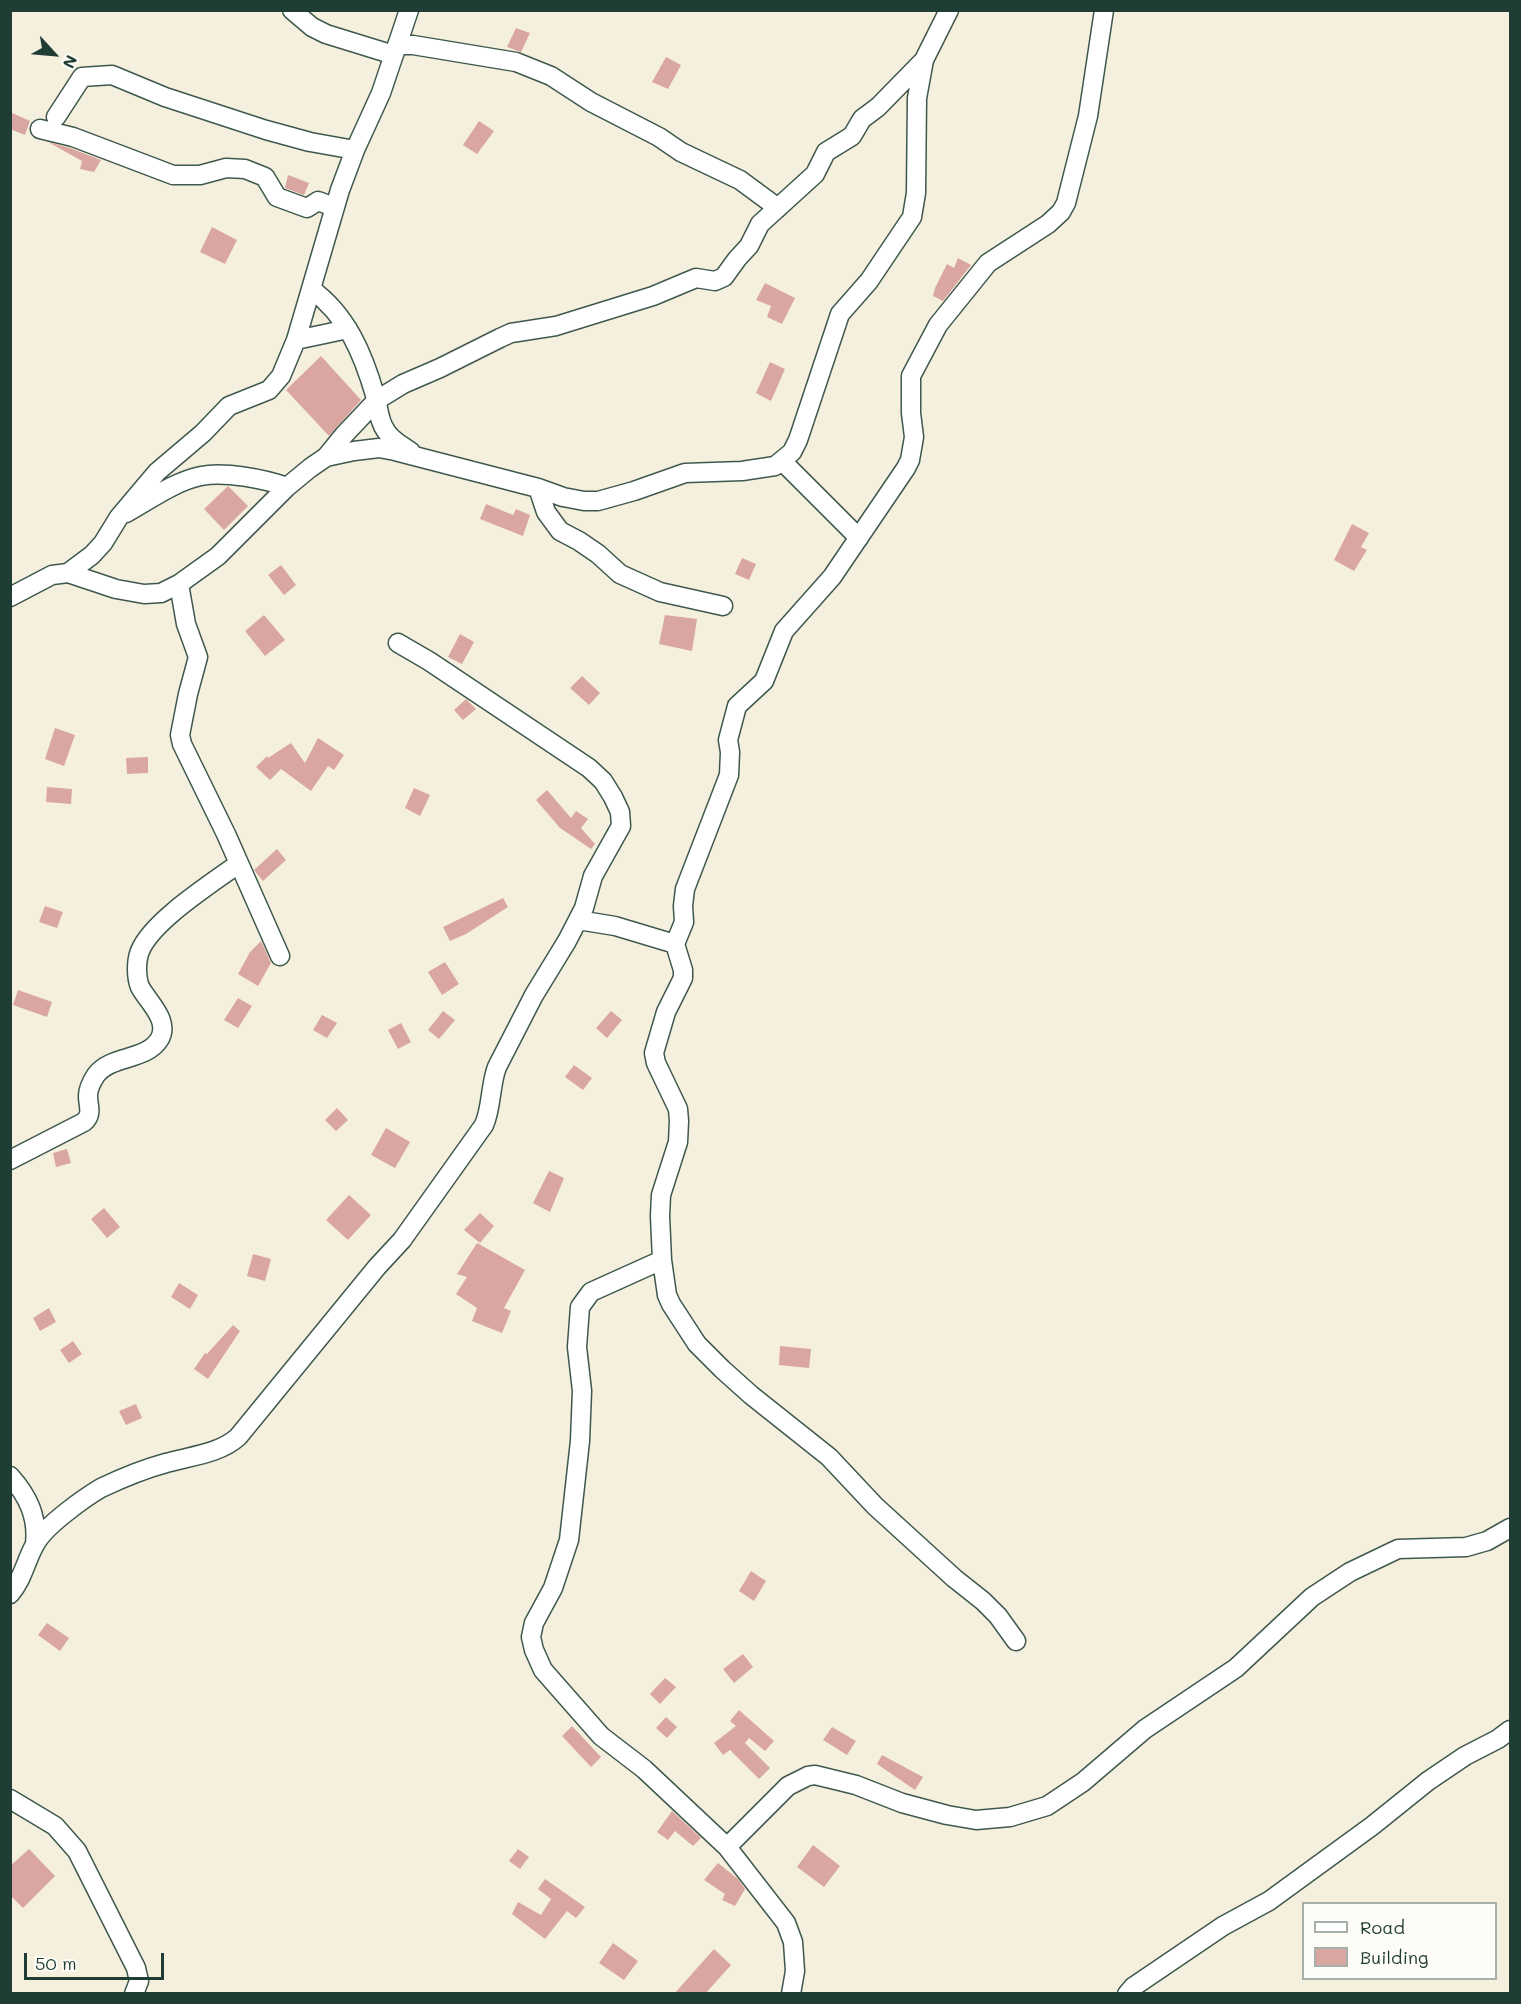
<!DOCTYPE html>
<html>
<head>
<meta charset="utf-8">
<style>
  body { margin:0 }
  #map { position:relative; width:1521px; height:2004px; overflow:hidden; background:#f5f0dd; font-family:Mali,sans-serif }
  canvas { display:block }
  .frame { position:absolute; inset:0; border:12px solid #1f3d34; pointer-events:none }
  .legend { position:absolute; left:1302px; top:1902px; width:195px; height:78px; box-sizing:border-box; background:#fdfcf7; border:2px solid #a4b0a9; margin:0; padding:8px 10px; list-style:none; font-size:18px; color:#1f3d34 }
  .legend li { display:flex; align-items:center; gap:12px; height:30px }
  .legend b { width:30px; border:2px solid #a4b0a9 }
  .north { position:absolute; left:24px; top:24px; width:60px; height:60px; -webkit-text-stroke:4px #fdfcf7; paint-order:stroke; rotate:116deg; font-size:16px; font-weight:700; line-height:24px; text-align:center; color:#1f3d34 }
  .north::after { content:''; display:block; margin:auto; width:21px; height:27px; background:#1f3d34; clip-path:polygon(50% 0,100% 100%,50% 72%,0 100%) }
  .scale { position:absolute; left:24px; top:1953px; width:140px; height:27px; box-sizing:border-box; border:3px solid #1f3d34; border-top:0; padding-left:8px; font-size:18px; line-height:21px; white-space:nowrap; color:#1f3d34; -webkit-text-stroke:4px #fdfcf7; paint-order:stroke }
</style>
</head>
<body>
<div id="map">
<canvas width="1521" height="2004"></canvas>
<div class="frame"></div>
<ul class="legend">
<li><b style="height:8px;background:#fff"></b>Road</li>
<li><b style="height:16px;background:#daa6a2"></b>Building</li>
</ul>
<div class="north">N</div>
<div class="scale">50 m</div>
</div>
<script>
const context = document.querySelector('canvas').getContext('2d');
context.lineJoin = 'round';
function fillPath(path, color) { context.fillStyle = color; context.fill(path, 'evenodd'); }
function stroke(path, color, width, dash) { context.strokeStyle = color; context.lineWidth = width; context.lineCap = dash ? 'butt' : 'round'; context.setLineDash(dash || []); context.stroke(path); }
fillPath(new Path2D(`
  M516 28 530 33 521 52 507 47Z
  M666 57 681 65 668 89 652 82Z
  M10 112 30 121 25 135 10 129Z
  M479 121 494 131 477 154 463 145Z
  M48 142 70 148 101 160 94 172 80 169 82 161Z
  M288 175 309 183 304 195 285 188Z
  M212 227 237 240 225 264 200 252Z
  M958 258 971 265 943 301 933 296 935 288 947 264 954 268Z
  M765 283 795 298 782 324 767 317 771 306 756 300Z
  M321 356 361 400 329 436 286 390Z
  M770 362 785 369 771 401 756 393Z
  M228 486 248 506 224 530 204 509Z
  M486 504 513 515 516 509 530 515 523 536 480 519Z
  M1352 524 1369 533 1361 547 1367 550 1354 571 1334 560Z
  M742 558 756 564 749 580 735 574Z
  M281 565 296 585 284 595 268 575Z
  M264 615 285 640 265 656 245 631Z
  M665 615 697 619 692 651 659 644Z
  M460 634 474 642 462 664 448 657Z
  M582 676 600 693 589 705 570 688Z
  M466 699 476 709 463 720 454 710Z
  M55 728 75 735 64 766 45 759Z
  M318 738 344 755 334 770 328 766 311 791 281 769 270 780 256 767 267 756 268 758 291 743 305 763Z
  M148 757V773L127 774 126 758Z
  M47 787 72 789 71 804 46 802Z
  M414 788 430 795 420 816 405 808Z
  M547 790 571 818 576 811 588 819 581 828 595 844 591 849 560 828 536 800Z
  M277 849 286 860 263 881 254 870Z
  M503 898 508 907 466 934 450 941 443 927Z
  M45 906 63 912 57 928 39 922Z
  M261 941 271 963 258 986 238 974 250 952Z
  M445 962 459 984 442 995 428 972Z
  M18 990 52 1002 47 1017 13 1005Z
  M238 998 252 1006 238 1028 224 1020Z
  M443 1011 455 1020 439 1039 428 1030Z
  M611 1011 622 1020 607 1038 596 1028Z
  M322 1015 337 1023 327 1038 313 1030Z
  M401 1023 411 1042 398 1049 388 1030Z
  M574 1065 592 1078 583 1090 565 1077Z
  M337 1108 348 1120 336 1131 325 1120Z
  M386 1128 410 1142 395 1168 371 1155Z
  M67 1149 71 1163 56 1167 53 1153Z
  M549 1171 564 1178 550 1212 533 1203Z
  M349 1195 371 1215 348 1240 326 1220Z
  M104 1208 120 1227 107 1238 91 1219Z
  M480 1213 494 1226 480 1243 464 1230Z
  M477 1243 525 1270 504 1308 511 1311 502 1333 472 1321 477 1308 456 1294 467 1277 457 1274Z
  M253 1254 271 1259 265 1281 247 1276Z
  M179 1283 198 1295 190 1309 171 1297Z
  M49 1308 56 1322 40 1331 33 1318Z
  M233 1325 240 1331 208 1379 194 1369 205 1353 207 1354Z
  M73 1341 82 1354 69 1363 60 1350Z
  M780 1346 811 1349 809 1368 779 1365Z
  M136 1404 142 1418 126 1425 119 1411Z
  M751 1571 766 1581 754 1601 739 1591Z
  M47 1623 69 1638 60 1651 38 1635Z
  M743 1654 753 1667 734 1683 723 1669Z
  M665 1678 676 1687 660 1704 650 1694Z
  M739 1710 774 1741 765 1751 749 1738 745 1743 770 1768 759 1779 730 1750 723 1755 714 1743 736 1726 730 1721Z
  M666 1717 677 1727 667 1738 656 1728Z
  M572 1726 601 1757 591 1767 562 1736Z
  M832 1727 856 1741 847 1755 823 1740Z
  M882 1755 923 1777 915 1790 877 1764Z
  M672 1811 701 1838 693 1846 675 1831 668 1840 657 1832Z
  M813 1845 840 1866 824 1887 797 1867Z
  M29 1849 55 1876 23 1908 10 1895V1866Z
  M518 1849 529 1857 520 1869 509 1861Z
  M718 1863 738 1879 745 1889 735 1906 722 1900 725 1894 704 1880Z
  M545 1879 585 1907 576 1918 567 1911 545 1939 512 1914 518 1902 541 1915 551 1899 538 1889Z
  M613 1943 638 1961 624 1980 599 1963Z
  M714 1949 731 1965 705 1994H674Z`), '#daa6a2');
const minor = new Path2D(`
  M292 10 312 27 326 34 394 55
  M397 45H413L516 62 551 76 591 102 659 137 681 152 740 180 778 208
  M56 117 82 77 112 75 165 97 266 130 310 142 355 150
  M40 129 73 137 173 175H200L226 168 245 169 265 177 277 197 307 208 318 201 334 207
  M311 289C347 315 363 354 375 395 379 407 378 420 386 431 391 440 403 446 411 452
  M296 340 348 329
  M326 457 344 435 377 400 403 384 440 368 500 338 511 333 556 326 653 296 696 278 715 281 724 277 737 259 749 246 760 224 815 174 826 152 852 136 862 119 878 107 924 60
  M782 461 859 538
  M538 488 546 512 560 531 579 541 598 554 620 574 660 592 723 606
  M126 513C148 501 175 481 201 476 224 471 265 479 287 487
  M68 573 92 555 103 543 119 517 157 472 203 433 229 406 269 390 281 376 296 340 340 190 355 150 381 93 409 10
  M179 584 186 624 198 657 188 694 180 735 182 744 226 834 280 956
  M10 597 52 575 68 573 116 589 144 594 161 593 179 584 218 556 287 487 310 468 326 457 354 451 379 448 395 451 538 488 563 497 584 501H598L634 491 685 473 742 471 775 466 792 452 798 440 840 314 869 281 912 217 916 193 917 98 924 60 949 10
  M578 920 615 926 675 944
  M10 1160 84 1122C93 1114 88 1106 88 1096 88 1088 92 1081 96 1075 111 1055 145 1061 159 1040 171 1021 148 1002 140 987 136 977 136 961 140 951 152 921 211 884 238 864
  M662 1260 591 1292 580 1307 577 1347 582 1391 580 1441 569 1540 553 1588 534 1623 531 1637 534 1650 543 1670 601 1736 644 1769 727 1847 786 1923 793 1942 795 1971 791 1994
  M10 1476C28 1496 38 1517 35 1544
  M10 1594C24 1578 26 1558 37 1541 48 1524 84 1498 101 1488 122 1478 144 1469 166 1463 190 1456 219 1454 238 1437L377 1267 402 1240 484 1125C492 1107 490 1085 497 1067L534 995 567 941 584 908 593 876 621 826 620 812 613 797 603 781 589 768 429 661 398 643
  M1016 1641 998 1616 983 1601 954 1578 875 1506 829 1457 751 1395 722 1369 697 1344 671 1304 667 1295 662 1260 660 1216 661 1195 678 1142 679 1121 678 1109 656 1063 654 1053 666 1012 683 978V970L675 944 684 922 683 906 685 889 729 775 730 752 728 740 737 706 764 681 784 631 832 577 906 468 910 460 914 437 911 413V376L938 325 988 263 1048 224 1061 212 1066 203 1088 116 1104 10
  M10 1799 55 1826 77 1851 136 1968 139 1981 134 1994
  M727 1847 788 1786 808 1776 815 1775 856 1785 902 1803 947 1815 976 1820 1010 1817 1047 1806 1083 1782 1145 1729 1236 1668 1312 1597 1350 1572 1398 1549 1466 1547 1487 1541 1510 1528
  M1127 1994 1133 1987 1223 1926 1269 1901 1372 1826 1428 1781 1465 1756 1498 1739 1510 1730`);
stroke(minor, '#3f584d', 21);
stroke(minor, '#fff', 18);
</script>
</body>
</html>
